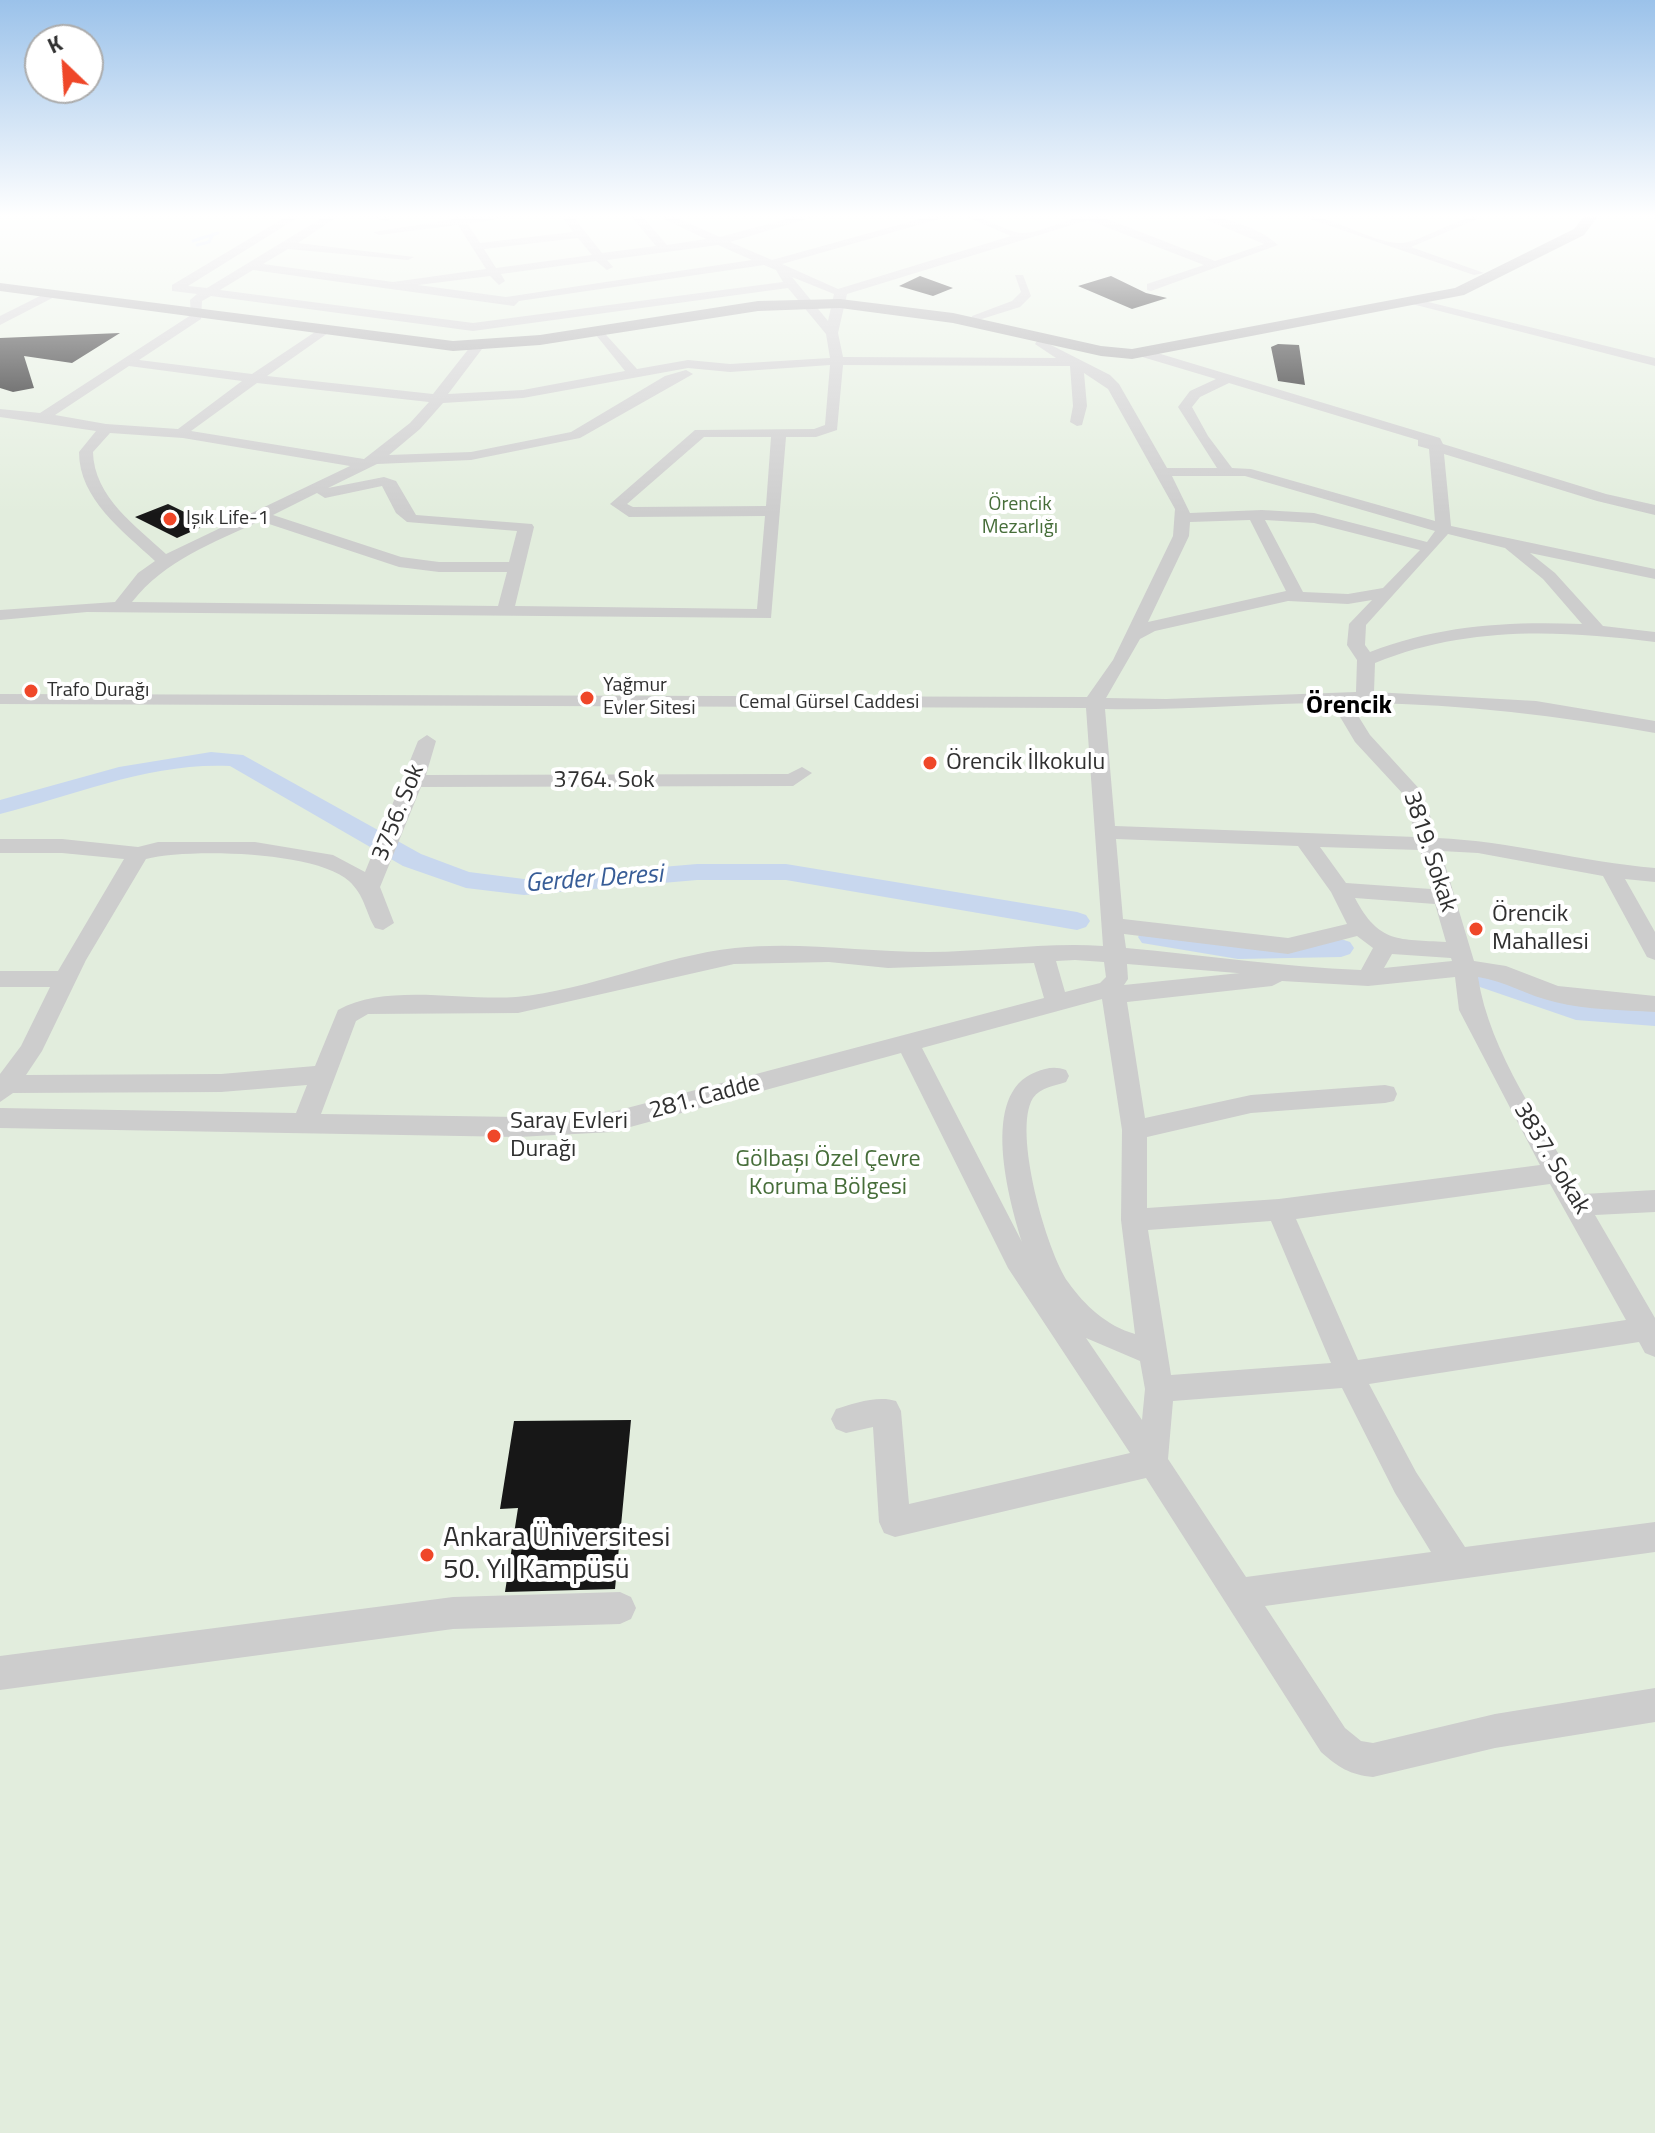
<!DOCTYPE html>
<html>
<head>
<meta charset="utf-8">
<style>
  body { margin:0 }
  #map { position:relative; width:1655px; height:2133px; overflow:hidden; background:#fff; font-family:"Titillium Web",sans-serif }
  canvas { display:block }
  .north { position:absolute; left:24px; top:24px; width:80px; height:80px; box-sizing:border-box; background:#fff; border:2px solid #acacac; border-radius:50%; rotate:335deg; font-size:22px; font-weight:700; line-height:32px; text-align:center; color:#303030 }
  .north::after { content:''; display:block; margin:auto; width:28px; height:36px; background:#ef4729; clip-path:polygon(50% 0,100% 100%,50% 72%,0 100%) }
</style>
</head>
<body>
<div id="map">
<canvas width="1655" height="2133"></canvas>
<div class="north">K</div>
</div>
<script>
const context = document.querySelector('canvas').getContext('2d');
context.lineJoin = 'round';
function fillPath(path, color) { context.fillStyle = color; context.fill(path, 'evenodd'); }
function stroke(path, color, width, dash) { context.strokeStyle = color; context.lineWidth = width; context.lineCap = dash ? 'butt' : 'round'; context.setLineDash(dash || []); context.stroke(path); }
function drawText(font, color, halo, rows, align = 'center') {
  context.font = font + ' "Titillium Web",sans-serif'; context.lineWidth = 8; context.setLineDash([]); context.textBaseline = 'middle'; context.strokeStyle = halo; context.fillStyle = color; for (const [text, x, y, turn = 0] of rows) {
    context.save(); context.translate(x, y); context.rotate((+turn || 0) * Math.PI / 180); context.textAlign = isNaN(turn) ? turn : align; if (halo) context.strokeText(text, 0, 0); context.fillText(text, 0, 0); context.restore();
  }
}
fillPath(new Path2D(`
  M0 215H1655V2133H0Z`), '#e2eddd');
stroke(new Path2D(`
  M193 241 218 233
  M197 245 209 242 213 234`), '#c8d7ee', 3);
fillPath(new Path2D(`
  M211 752 243 755 421 854 469 872 524 879 697 864H786L1077 912 1086 915 1090 921 1086 927 1077 930 786 880H697L524 895 466 888 403 866 230 766C152 762 75 795 0 814V800L119 767Z
  M1151 928 1238 941 1341 939 1350 942 1354 948 1350 954 1341 957 1238 959 1142 943 1138 937 1142 931Z
  M1489 971 1577 1000 1655 1006V1026L1576 1020 1480 987 1476 980 1480 973Z`), '#c8d7ee');
fillPath(new Path2D(`
  M920 276 953 288 933 296 899 286Z
  M1111 276 1146 293 1167 298 1132 309 1078 286Z
  M120 333 72 363 24 356 34 388 13 392 0 388V338Z
  M1278 344 1299 345 1305 385 1278 381 1271 347Z
  M168 504 205 522 200 524 204 526 177 538 135 517Z
  M631 1420 615 1589 505 1592 518 1508 500 1509 514 1421Z`), '#171717');
fillPath(new Path2D(`
  M289 215H302L188 286 207 288 327 215H340L298 243 414 257 408 260 288 249 263 264 393 282 486 269 458 225 379 235 373 232 454 219 452 215H521L468 224 480 243 573 232 561 215H572L602 253 656 246 630 215H641L667 245 706 239 655 215H670L720 237 801 215H820L730 242 772 260 934 215H953L782 264 838 289 1011 236 962 215C985 215 1004 232 1023 233 1044 233 1070 215 1097 215L1215 261 1264 244 1195 215C1220 215 1259 227 1278 245L1151 291 1147 290V284L1204 265 1088 220 847 294 838 333 843 357 1056 358 1035 344 1040 336H1050L1049 344 1110 375 1119 384 1167 468H1217L1178 407 1190 391 1216 379 1129 353 1135 349 1154 352 1440 438 1443 444 1606 494 1655 505V515L1597 501 1444 454 1451 526 1655 569V579L1530 553 1555 573 1603 626 1655 632V642C1559 630 1466 626 1375 663L1374 692 1536 701 1655 721V733C1559 716 1463 704 1366 703 1279 701 1192 711 1105 709L1115 826 1416 837 1404 795 1355 742 1336 710 1345 704 1352 706 1370 735 1423 793 1437 838C1510 841 1582 862 1655 868V882L1625 879 1655 932V960L1647 957 1603 876 1478 853 1441 851 1474 961 1506 966 1558 986 1655 996V1012C1622 1010 1588 1010 1555 1002 1528 996 1505 981 1478 977 1489 1052 1545 1129 1583 1194L1655 1190V1212L1595 1215 1655 1318V1357L1645 1353 1639 1342 1369 1384 1416 1472 1465 1547 1655 1522V1552L1265 1606 1345 1728 1361 1741 1373 1743 1495 1714 1655 1688V1722L1495 1748 1373 1777C1350 1775 1338 1767 1321 1752L1146 1478 895 1537 884 1533 879 1522 873 1427 846 1433 836 1429 831 1419 836 1409C853 1403 879 1395 896 1401L901 1411 909 1504 1130 1453 1008 1268 901 1053 612 1132 518 1137 0 1128V1108L296 1113 307 1085 221 1092 13 1093 0 1102V1074L21 1046 50 987H0V971H58L124 859 62 853H0V839H62L138 847 158 842H255L333 855 365 872 418 741 427 735 436 741 426 775 788 774 802 767 812 773 793 786 421 787 380 887 394 923 383 930 375 928C365 911 365 896 349 881 317 851 187 848 146 859L86 960 42 1051 26 1075 221 1074 315 1066 338 1010C386 983 461 1001 516 997 590 990 661 956 735 948 799 941 864 952 928 952 987 952 1045 942 1103 946L1086 708 0 704V694L1087 697 1113 660 1173 536 1175 509 1108 389 1084 373 1087 406 1082 425 1077 426 1070 422 1073 406 1070 366 843 365 837 430 816 437H786L771 618 87 612 0 620V610L115 602 138 573 155 561C123 531 79 499 79 452L96 431 0 417V409L40 413 191 315 190 300 197 294 172 291V285ZM578 238 592 255 496 268 484 249ZM718 245 752 260 506 297 418 285 490 276 499 285 505 281 501 274 596 261 607 270 613 267 607 260ZM764 265 776 270 783 282 473 323 220 290 253 270 514 306 519 301ZM792 277 834 294 828 321ZM788 288 826 334 830 358 730 364 688 360 637 369 598 326 592 330 625 371 523 390 448 394 485 345 484 342H474L433 394 267 376 328 333V327L324 326 252 374 139 360 201 319 202 301 211 296 473 331ZM830 365 825 425 814 429 695 430 610 504 629 517 765 516 757 609 515 606 534 527 532 524 416 515 396 481 384 477 328 488 377 464 471 460 580 438 693 374 686 370 665 376 571 432 471 452 389 455 420 429 443 403 523 398 688 368 730 372ZM129 366 242 381 178 429 106 424 55 415ZM257 383 429 402 410 423 364 459 191 431ZM1229 383 1418 440V446L1429 449 1435 521 1251 469 1232 468 1208 436 1192 407 1200 397ZM110 433 183 438 350 466 166 554C136 526 94 497 93 452ZM704 437H771L766 506 633 507 627 504ZM1172 476H1245L1435 531 1427 542 1314 513 1262 510 1190 513ZM382 486 396 513 407 522 517 531 509 562H439L401 557 273 515 317 493 325 498ZM1250 520 1286 591 1148 622 1189 536 1190 522ZM1265 520 1314 523 1420 550 1383 588 1348 594 1303 592ZM260 521 399 567 439 572H507L498 606 132 602C165 560 213 543 260 521ZM1448 534 1505 548 1543 579 1582 624C1509 621 1439 625 1370 652L1365 645 1366 625ZM1372 600 1349 624 1347 645 1357 660 1356 692 1166 699 1106 698 1140 639 1155 631 1288 601 1348 604ZM1116 839 1298 846 1331 892 1347 924 1288 938 1123 919ZM1320 847 1420 850 1431 889 1346 883ZM1355 898 1435 904 1446 942C1399 939 1379 944 1355 898ZM1124 934 1288 954 1357 936 1373 948 1361 970C1282 967 1204 955 1126 948ZM1392 954 1451 958 1452 961 1384 968ZM1075 960 1104 962 1106 977 1100 983 1065 992 1056 961ZM829 962 888 968 1034 963 1044 998 612 1112 518 1117 321 1114 356 1021 368 1014 518 1013 734 964ZM1127 964 1237 973H1240L1124 985 1128 979ZM1455 977 1459 1010 1540 1165 1279 1199 1147 1208V1137L1251 1113 1385 1103 1394 1101 1397 1094 1394 1087 1385 1085 1251 1095 1145 1118 1127 1002 1272 986 1282 981 1368 986ZM1102 999 1122 1130 1121 1220 1135 1334C1107 1326 1085 1306 1068 1282 1047 1252 1012 1131 1033 1098 1041 1087 1054 1086 1066 1082L1069 1076 1066 1070C1055 1066 1046 1068 1036 1072 979 1093 1009 1200 1022 1242L922 1048ZM1550 1184 1626 1320 1358 1360 1296 1219ZM1271 1221 1331 1363 1171 1375 1148 1230ZM1086 1338 1140 1361 1145 1389 1142 1420ZM1342 1388 1395 1493 1431 1552 1246 1577 1168 1459 1173 1401Z
  M357 215H390L392 218 387 221Z
  M1298 215C1335 215 1368 242 1399 243 1420 244 1457 215 1487 215L1411 247 1484 273 1474 275Z
  M1015 275H1023L1031 296 1020 307 972 322V316L1012 301 1021 292Z
  M50 291 60 294 0 325V316Z
  M1412 298 1655 358V366L1412 304Z
  M620 1592 631 1597 636 1608 631 1619 620 1624 453 1629 0 1690V1656L453 1597Z`), '#cdcdcd');
fillPath(new Path2D(`
  M1585 215H1599L1584 235 1464 295 1132 359 1101 356 953 323 840 308 758 311 540 345 453 351 0 291V283L453 341 540 335 758 301 840 299 953 313 1101 346 1132 349 1455 288 1574 229Z`), '#a8a8a8');
const sky = context.createLinearGradient(0, 0, 0, 514);
sky.addColorStop(0, '#9bc2ea');
sky.addColorStop(0.42, '#fff');
sky.addColorStop(1, '#ffffff00');
context.fillStyle = sky;
context.fillRect(0, 0, 1655, 514);
for (const [x, y, r, color] of [
  [170,519,8,"#ef4729"],
  [31,691,8,"#ef4729"],
  [587,698,8,"#ef4729"],
  [930,763,8,"#ef4729"],
  [1476,929,8,"#ef4729"],
  [494,1136,8,"#ef4729"],
  [427,1555,8,"#ef4729"]
]) { const dot = new Path2D(); dot.arc(x, y, r, 0, 2 * Math.PI); context.fillStyle = color; context.fill(dot); stroke(dot, '#fff', 3); }
drawText('20px', '#476e3a', '#fff', [
  ["Örencik",1020,505],
  ["Mezarlığı",1020,528]
]);
drawText('20px', '#303030', '#fff', [
  ["Işık Life-1",186,519],
  ["Yağmur",603,686],
  ["Evler Sitesi",603,709],
  ["Trafo Durağı",47,691]
], 'left');
drawText('20px', '#303030', '#fff', [
  ["Cemal Gürsel Caddesi",829,703]
]);
drawText('24px', '#303030', '#fff', [
  ["Örencik İlkokulu",946,763],
  ["Örencik",1492,915],
  ["Mahallesi",1492,943],
  ["Saray Evleri",510,1122],
  ["Durağı",510,1150]
], 'left');
drawText('24px', '#303030', '#fff', [
  ["3764. Sok",604,781],
  ["3756. Sok",399,813,-68],
  ["3819. Sokak",1429,852,72],
  ["281. Cadde",705,1098,-15],
  ["3837. Sokak",1551,1159,59]
]);
drawText('24px', '#476e3a', '#fff', [
  ["Gölbaşı Özel Çevre",828,1160],
  ["Koruma Bölgesi",828,1188]
]);
drawText('bold 26px', '#000', '#fff', [
  ["Örencik",1349,707]
]);
drawText('italic 26px', '#385d97', '#fff', [
  ["Gerder Deresi",594,880,-4]
]);
drawText('28px', '#303030', '#fff', [
  ["Ankara Üniversitesi",443,1539],
  ["50. Yıl Kampüsü",443,1571]
], 'left');
</script>
</body>
</html>
